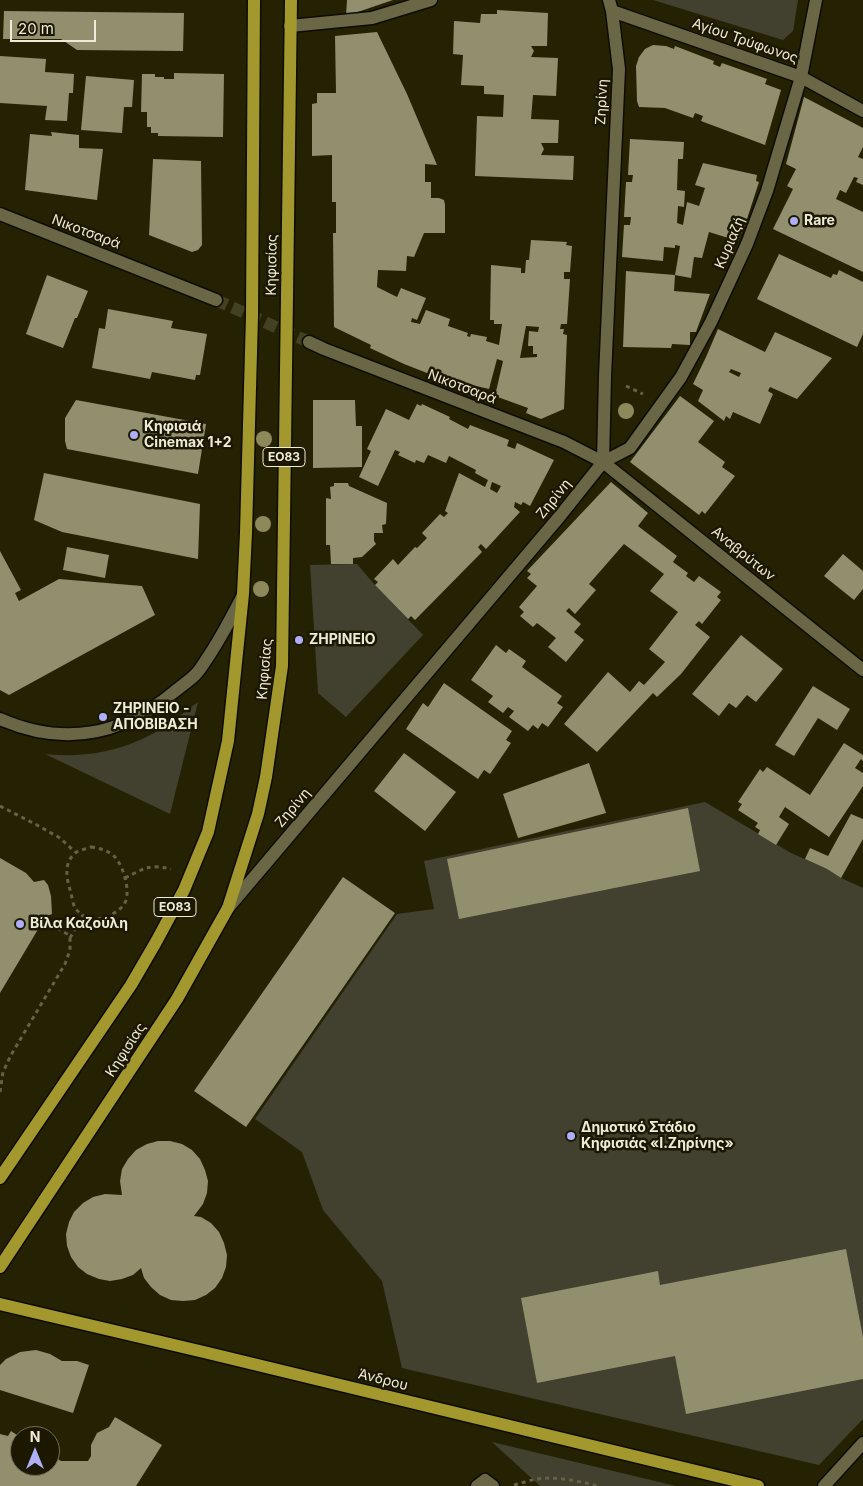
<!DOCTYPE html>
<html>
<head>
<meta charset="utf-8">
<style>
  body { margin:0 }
  #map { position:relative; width:863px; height:1486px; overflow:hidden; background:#252204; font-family:Inter,sans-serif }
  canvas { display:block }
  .north { position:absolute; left:10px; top:1426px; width:50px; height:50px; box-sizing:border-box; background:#1c1800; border:1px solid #706c57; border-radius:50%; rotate:0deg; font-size:14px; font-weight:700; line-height:20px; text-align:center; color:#edebda }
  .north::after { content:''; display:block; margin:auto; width:18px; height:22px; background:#aeaefb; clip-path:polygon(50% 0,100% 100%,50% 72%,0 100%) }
  .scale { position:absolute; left:10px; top:20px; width:86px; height:22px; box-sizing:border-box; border:2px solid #edebda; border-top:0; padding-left:6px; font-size:15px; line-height:18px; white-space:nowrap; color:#edebda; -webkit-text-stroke:4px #1c1800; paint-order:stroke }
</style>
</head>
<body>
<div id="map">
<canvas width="863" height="1486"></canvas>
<div class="north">N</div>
<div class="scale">20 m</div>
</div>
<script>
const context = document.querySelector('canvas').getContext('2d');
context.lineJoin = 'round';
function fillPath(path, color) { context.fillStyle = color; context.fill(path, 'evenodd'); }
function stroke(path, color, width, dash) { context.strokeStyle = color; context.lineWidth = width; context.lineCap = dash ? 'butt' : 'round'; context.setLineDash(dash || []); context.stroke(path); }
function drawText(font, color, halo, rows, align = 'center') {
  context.font = font + ' Inter,sans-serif'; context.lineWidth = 5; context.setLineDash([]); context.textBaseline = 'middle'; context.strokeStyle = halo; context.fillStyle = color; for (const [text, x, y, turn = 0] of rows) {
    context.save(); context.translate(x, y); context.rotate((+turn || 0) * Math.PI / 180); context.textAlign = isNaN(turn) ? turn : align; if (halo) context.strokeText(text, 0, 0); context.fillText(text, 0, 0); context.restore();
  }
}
fillPath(new Path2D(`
  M653 0H798L793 31 783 40Z
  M353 564H357L375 585 423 635 346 717 318 693 310 565Z
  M198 702 170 814 45 754C76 758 111 753 140 740 161 731 180 716 198 702Z
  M705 802 791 853 827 869 841 878 863 888V1419L819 1465 402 1368 382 1281 323 1210 302 1152 255 1119 397 914 434 909 424 861Z
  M492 1442 676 1486H540Z`), '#42402e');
fillPath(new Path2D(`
  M347 0H393L346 16Z
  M497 10 548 13 547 46H531L534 51 531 57 558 58 556 96 533 95 531 119 559 120 558 143H541L544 149 541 155 574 156 573 180 475 176 477 116 503 117 504 95 484 94V86L461 85 463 55 453 54 454 21 480 23 481 14H497Z
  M4 11 184 13 183 51 77 50 61 39H3Z
  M377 32 407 94 437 165 425 164V182H431V198H439L444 200 445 205V233H424L414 257 407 256 406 271 378 270 377 287 397 297 401 288 426 298 417 320 412 318 411 322 420 324 426 310 450 319 448 326 468 333 467 336 470 337 471 334 487 337 486 341 499 345 502 324H494V320H490L491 265 521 268V273H525L526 260H529L531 240 567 242 566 245 572 246 570 272H564V279H570L567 324H561L560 329H564L563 334 567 335 564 409 541 419 526 413 528 408 495 396 503 361 497 359 489 389 455 381V384L404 364 370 348 371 345 334 327 333 233H336V202H332V155L312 156V104L317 103V93H336L335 36ZM526 326 539 327 538 332 529 331 528 346H533V354H537V357L520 358Z
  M653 45 666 46 674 49 675 46 714 61 713 64 720 67 722 63 767 79 765 84 781 90 765 145 701 121 703 116 695 113 693 118 665 108 639 107 637 101 636 66 639 57 645 49Z
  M0 56 46 59 45 72 74 74 73 93H69L67 121 45 120 47 106 0 103Z
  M174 73 224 74 223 137 158 136V133H151V127H147V112H141L142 74H155V77H164V79H174Z
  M86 76 134 80 132 107H124L122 133 81 130Z
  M804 97 863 128V147L858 157 863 159V185L856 182 858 178 854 177 846 193 840 190 836 199 863 212V272L773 229 793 189 787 186 796 169 786 164Z
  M51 132 79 135V148L103 149 97 200 25 190 30 134 52 136Z
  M630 139 684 142 683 159H678L677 190 685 191 684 207 678 206 677 223 683 225 687 202 699 206 705 188 695 185 703 163 757 175 756 181 759 182 746 222 738 241 709 232 702 258 694 257 691 278 675 275 680 246 675 245V248L664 247 663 261 622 257 624 225H630L631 217H624L626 182H632L633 175H628Z
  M153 159 201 161 202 245 198 250 192 252 149 235Z
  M779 254 831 278 833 274 837 275 839 270 863 282V334L857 347 757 299Z
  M626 271 675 275 674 291 710 294 696 332H690V345L672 344 671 348 623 347Z
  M47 275 88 291 77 318H75L63 348 26 334Z
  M108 309 173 321 171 328 207 334 200 375H196L195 380 152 372 150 379 92 368 99 328 105 329Z
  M718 329 765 352 775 332 832 358 797 399 770 387 768 391 773 394 760 424 733 412 730 419 726 416 724 421 698 401 703 390 693 384 706 357ZM731 369 741 373 739 377 729 372Z
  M680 396 714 421 698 442 725 462 722 467 735 476 705 514 702 511 699 515 630 462Z
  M76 400 206 424 198 474 67 449 65 441V418Z
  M313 400H355L356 426H362V467L313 468Z
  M417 404 421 406 422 404 450 417 449 419 468 429 470 425 509 440 507 446 515 449 517 443 554 460 530 506 523 502 521 505 515 502 514 507 520 512 486 549 481 544 478 547 482 552 415 620 411 616 408 619 375 585 378 582 374 579 393 559 398 565 415 547 417 548 427 538 422 533 440 514 444 517 448 513 445 511 459 473 485 487 488 480 475 473 476 470 449 456 446 463 428 455 424 463 416 460 415 463 398 455 400 452 395 450 378 486 359 477 371 451 367 449 386 409 409 420ZM492 482 501 486 497 493 490 489Z
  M44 473 200 504 198 559 62 532 34 520Z
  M611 482 648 513 638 526 677 556 673 562 688 573 686 576 694 582 699 576 721 592 717 597 721 600 702 624 699 621 695 625 710 637 681 674 657 697 653 693 597 752 564 724 608 672 630 692 639 681 644 685 665 662 649 649 678 612 650 591 664 574 624 544 589 584 596 590 575 614 569 608 566 611 581 624 574 632 584 640 566 662 548 647 556 638 537 623 533 627 520 616 524 612 519 607 537 586 527 578 531 574 527 571Z
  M334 483H348L349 486 387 503 386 524 382 525 383 533H374V541L376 544 362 557 353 558V564H331L330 545H326V498L331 499 330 487 334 486Z
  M67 547 109 555 105 578 63 570Z
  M0 551 21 590 15 593 19 601 59 579 142 586 155 615 9 695 0 690Z
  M843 554 863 571V589L854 600 824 576Z
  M741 635 783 669 756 702 747 695 736 708 729 703 719 716 692 694Z
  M496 645 506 653 509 649 526 661 522 667 562 696 557 703 563 707 548 727 542 723 538 729 533 725 528 731 509 717 514 711 508 707 503 713 488 702 493 696 471 680Z
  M444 683 512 731 506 740 511 743 490 774 484 770 478 779 406 729 423 703 428 707Z
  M813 686 850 709 837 730 818 718 794 756 775 745Z
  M844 743 863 755V761L861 759 855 768 863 773V786L829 837 785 807 779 817 789 824 776 845 758 834 760 830 755 827 758 823 738 810 742 804 738 802 760 769 763 772 767 767 810 795Z
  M404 753 456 792 425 831 374 791Z
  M589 763 606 813 518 838 503 794Z
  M688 808 700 871 459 919 447 859Z
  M851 814 863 819V839L841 878 827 869 805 859 810 848 828 856Z
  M0 858 26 873 34 882 44 880 48 885 51 896 52 914 41 918 37 931 0 993Z
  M343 877 395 913 246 1127 194 1091Z
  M158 1141H170L182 1144 192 1150 200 1159 205 1170 208 1181 207 1193 203 1204 194 1216 201 1217 211 1223 219 1232 224 1243 227 1255 226 1267 222 1278 215 1288 206 1295 195 1300 183 1301 171 1300 160 1295 151 1287 144 1278 141 1268 133 1275 122 1279 110 1281 99 1279 87 1274 78 1267 71 1257 67 1246 66 1234 69 1222 74 1212 83 1203 93 1197 105 1194 122 1195 120 1181 122 1169 128 1159 136 1150 147 1144Z
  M846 1249 863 1337V1379L686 1414 675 1356 537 1383 521 1298 658 1271 660 1285Z
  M36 1350 50 1354 62 1361H77L89 1365 73 1413 0 1390V1365L6 1359 20 1352Z
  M115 1417 162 1445 136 1486H0V1434L8 1436 11 1431 20 1437V1466H50V1454L61 1461H88L91 1456V1445L97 1433 109 1427Z`), '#928f6e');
stroke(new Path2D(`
  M216 300 309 342`), '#434024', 12, [12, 6]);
const minor = new Path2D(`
  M612 11 801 77 863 111
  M290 26 372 18 431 0
  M0 214 216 300
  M309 342 324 349 564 442 603 462 863 670
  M603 462 630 448 681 377 711 322 747 244 767 191 801 77 816 0
  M0 719C64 747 121 736 174 692 181 686 189 681 195 675 199 671 203 665 206 660 220 640 231 618 242 597
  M228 908 560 516 603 462 605 376 619 69 612 11 609 0
  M477 1486 485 1480 493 1486
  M824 1486 863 1443`);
const major = new Path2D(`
  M0 1178 131 985 156 942 184 890 208 832 228 741 243 594 246 533 252 316 254 0
  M0 1267 177 999 228 908 258 814 266 777 282 666 291 0
  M0 1304 208 1353 758 1486`);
stroke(minor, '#0e0b00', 15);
stroke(major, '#0e0b00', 15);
stroke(new Path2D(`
  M626 386 643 394
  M0 806 35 824 60 838 75 852
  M91 847C100 848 109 851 115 857 124 867 133 897 122 907 108 920 88 925 75 908 73 904 72 898 71 893 67 880 63 865 74 854 78 850 86 849 91 847Z
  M125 878C145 868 149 864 171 869
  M70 938 83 915
  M0 1092 3 1072 11 1055 65 964 70 950V938L67 934 51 924
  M514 1485C522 1483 530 1480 537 1479 553 1476 581 1481 597 1486`), '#646147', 3, [4, 4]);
stroke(minor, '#6a6747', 12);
stroke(major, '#a3982d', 12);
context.fillStyle = '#8e895b';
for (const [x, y] of [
  [626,411],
  [264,439],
  [263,524],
  [261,589]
]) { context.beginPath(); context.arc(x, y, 8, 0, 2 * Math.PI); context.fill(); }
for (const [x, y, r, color] of [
  [794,221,5,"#aeaefb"],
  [134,435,5,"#aeaefb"],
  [299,640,5,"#aeaefb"],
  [103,717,5,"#aeaefb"],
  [20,924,5,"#aeaefb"],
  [571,1136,5,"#aeaefb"]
]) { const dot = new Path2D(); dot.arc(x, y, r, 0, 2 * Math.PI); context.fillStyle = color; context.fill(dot); stroke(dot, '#1c1800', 2); }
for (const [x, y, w] of [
  [284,457,42],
  [175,907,42]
]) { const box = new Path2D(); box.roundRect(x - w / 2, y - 9.5, w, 19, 4); context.fillStyle = '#1c1800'; context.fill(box); stroke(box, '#edebda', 1); }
drawText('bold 12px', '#edebda', null, [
  ["ΕΟ83",284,457],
  ["ΕΟ83",175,907]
]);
drawText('14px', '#edebda', '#1c1800', [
  ["Αγίου Τρύφωνος",745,41,19],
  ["Ζηρίνη",602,102,-87],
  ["Νικοτσαρά",86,232,21],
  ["Κυριαζή",730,243,-67],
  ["Κηφισίας",272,265,-89],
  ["Νικοτσαρά",462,387,21],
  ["Ζηρίνη",554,499,-51],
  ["Αναβρύτων",743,554,39],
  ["Κηφισίας",265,669,-85],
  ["Ζηρίνη",293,808,-50],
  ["Κηφισίας",126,1050,-57],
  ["Άνδρου",383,1380,14]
]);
drawText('bold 14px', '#edebda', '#1c1800', [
  ["Rare",804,221],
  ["Κηφισιά",144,427],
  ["Cinemax 1+2",144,443],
  ["ΖΗΡΙΝΕΙΟ",309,640],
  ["ΖΗΡΙΝΕΙΟ -",113,709],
  ["ΑΠΟΒΙΒΑΣΗ",113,725],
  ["Βίλα Καζούλη",30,924],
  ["Δημοτικό Στάδιο",581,1128],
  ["Κηφισιάς «Ι.Ζηρίνης»",581,1144]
], 'left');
</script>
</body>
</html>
